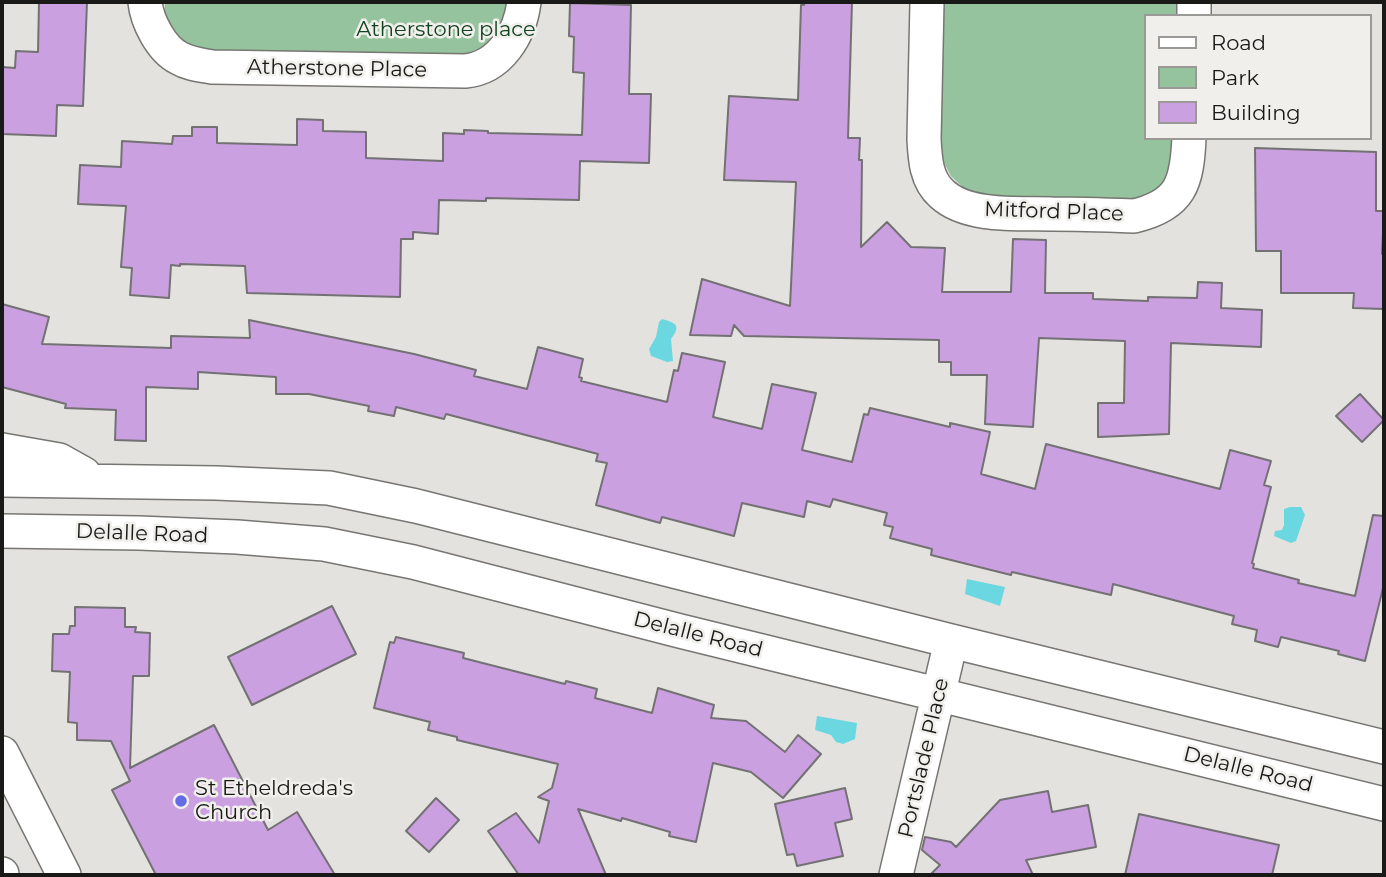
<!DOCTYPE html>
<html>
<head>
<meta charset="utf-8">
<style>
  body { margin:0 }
  #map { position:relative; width:1386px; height:877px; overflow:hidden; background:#e3e2de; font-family:Montserrat,sans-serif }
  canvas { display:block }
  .frame { position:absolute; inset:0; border:4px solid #191917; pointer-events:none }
  .legend { position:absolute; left:1144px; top:14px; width:228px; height:126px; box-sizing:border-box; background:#f0efeb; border:2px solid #9a9996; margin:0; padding:9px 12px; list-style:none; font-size:21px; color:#191917 }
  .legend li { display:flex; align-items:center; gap:14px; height:35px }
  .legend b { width:35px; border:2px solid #9a9996 }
</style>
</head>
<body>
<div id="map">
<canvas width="1386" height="877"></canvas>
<div class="frame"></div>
<ul class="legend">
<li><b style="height:9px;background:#fff"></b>Road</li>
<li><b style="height:19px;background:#94c39d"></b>Park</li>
<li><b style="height:19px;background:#cba0e0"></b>Building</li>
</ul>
</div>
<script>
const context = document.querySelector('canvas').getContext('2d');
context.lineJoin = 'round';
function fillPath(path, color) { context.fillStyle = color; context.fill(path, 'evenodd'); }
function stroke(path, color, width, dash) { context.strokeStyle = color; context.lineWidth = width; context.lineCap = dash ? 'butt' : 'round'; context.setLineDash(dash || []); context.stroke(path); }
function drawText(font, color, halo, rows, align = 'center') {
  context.font = font + ' Montserrat,sans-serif'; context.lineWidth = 5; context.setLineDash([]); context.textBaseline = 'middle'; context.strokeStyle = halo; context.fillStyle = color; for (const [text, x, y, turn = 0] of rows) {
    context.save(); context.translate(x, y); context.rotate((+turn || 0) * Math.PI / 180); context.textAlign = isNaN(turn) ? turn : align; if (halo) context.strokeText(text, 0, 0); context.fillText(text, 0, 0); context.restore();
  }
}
fillPath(new Path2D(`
  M165 2H512V17L476 56 202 51 185 45 165 17Z
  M942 2H1181V16H1146V138H1177V159L1161 188 1148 195 1134 201 977 197 965 189 951 176 941 157 939 130Z`), '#94c39d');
fillPath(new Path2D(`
  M662 319C677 323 681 326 671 339L673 361 667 362 651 356 649 349 656 337 659 322Z
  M1290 507H1301L1305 515 1296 541 1291 543 1274 536 1275 531 1282 530 1284 525V509Z
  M967 579 1005 587 1000 606 965 594Z
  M817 716 857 723 855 739 843 744 836 742 831 735 815 730Z`), '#6bd8e1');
const building = new Path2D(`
  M39 2H87L83 106 57 105 56 136 2 134V67L15 68 16 51 38 52Z
  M805 2H852L848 138H860L859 160H862L861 247 887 222 911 247 945 248 942 292H1011L1013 239 1046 240 1045 293H1093V299L1148 301V297L1197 298 1198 282 1222 283 1221 308 1262 310 1261 347 1171 343 1169 434 1098 437V403H1124L1125 341 1039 338 1033 427 985 424 987 375H951V362H939V340L744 336 734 325 731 336 690 335 702 279 790 306 796 182 724 180 729 96 798 100 801 5H804Z
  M570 3 631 5 629 94H651L649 163 580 161 579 200 486 198V201L439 200 438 234 413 232V239H401L400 297 247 293 245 266 180 264V266L171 265 169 298 130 295 132 268 121 267 126 206 78 204 80 165 121 167 122 141 172 144 173 136H192V127H217V143L297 145V119L323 120V131L366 132V158L443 161V133L464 134V130L488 131V133L582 135 584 73 573 72 574 37 569 36Z
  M1255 148 1376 152V211H1384L1382 254H1384V309L1353 308 1354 293H1281V251H1256Z
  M2 304 49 317 42 344 171 348V336L250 338 249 320 414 354 476 370 474 376 527 389 538 347 583 359 579 377 582 378 581 381 667 402 674 370 678 371 682 353 725 362 713 417 762 429 772 384 816 393 802 450 852 462 864 414 868 415 870 408 950 427V423L990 432 981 474 1035 489 1046 444 1220 489 1230 450 1271 461 1264 485 1271 487 1252 563 1254 564 1253 568 1299 580 1298 583 1355 596 1373 515 1384 516V584L1365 661 1338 654 1339 651 1281 637 1278 647 1255 641 1257 630 1232 624 1234 616 1113 584 1111 595 1012 572 1011 575 931 555 932 549 890 538 893 527 884 525 887 513 833 499 830 507 807 501 804 517 742 503 734 536 662 517 660 523 596 505 607 463 596 461 598 454 446 414 444 419 396 407 394 416 368 411 369 406 309 394H276V377L198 372V389L146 387V441L115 440 116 410 65 408 66 404 2 387Z
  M1360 394 1384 420 1362 442 1336 416Z
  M332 606 356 654 252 705 228 657Z
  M75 607 125 608V627H136L135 632 150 633 149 676H133L130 768 214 725 268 830 297 812 335 875H156L112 790 130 781 111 741 77 740V723L68 722 70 672 52 671 53 634H69L70 626H75Z
  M396 637 464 653 463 658 565 684 566 681 597 689 595 698 652 713 658 688 714 705 711 718 746 721 785 752 798 735 821 754 783 798 751 772 713 763 696 842 669 836 670 832 622 818 621 821 578 809 606 875H519L488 831 516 813 539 843 549 801 538 797 552 788 558 764 457 740V737L428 730 430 722 374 708 390 642 394 643Z
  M845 788 852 819 835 823 843 856 797 866 794 854 787 855 775 804Z
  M1048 791 1052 812 1088 805 1096 847 1026 860 1033 875H930L940 865 922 850 925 837 951 842 956 847 1000 800Z
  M436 798 459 820 429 852 406 831Z
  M1139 814 1279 845 1272 875H1125Z`);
fillPath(building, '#cba0e0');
stroke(building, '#737174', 2);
const minor = new Path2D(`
  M145 2C147 21 161 49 179 58 189 64 201 65 212 67L465 71C500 68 520 34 524 2
  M927 2 924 139C925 159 926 180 942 194 968 218 1020 213 1052 214 1080 214 1107 215 1134 216 1181 205 1187 183 1189 138
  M1194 16V2
  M2 450 59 460 84 474
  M2 480 216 483 329 488 416 506 951 641 1384 747
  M2 531 139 533 237 537 324 544 413 562 680 631 1384 804
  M2 753 64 875
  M2 874V875
  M896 875 951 641`);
stroke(minor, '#777673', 36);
stroke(minor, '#fff', 33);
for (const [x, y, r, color] of [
  [181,801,7,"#656be4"]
]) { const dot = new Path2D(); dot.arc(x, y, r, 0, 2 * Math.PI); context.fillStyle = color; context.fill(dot); stroke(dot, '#f0efeb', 2.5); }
drawText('21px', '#124321', '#f0efeb', [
  ["Atherstone place",446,30]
]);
drawText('21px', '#191917', '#f0efeb', [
  ["Atherstone Place",337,69,1],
  ["Mitford Place",1054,212,2],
  ["Delalle Road",142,534,2],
  ["Delalle Road",698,635,14],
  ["Portslade Place",924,758,-77],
  ["Delalle Road",1248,770,14]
]);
drawText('21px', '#191917', '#f0efeb', [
  ["St Etheldreda's",195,789],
  ["Church",195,813]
], 'left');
</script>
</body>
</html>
